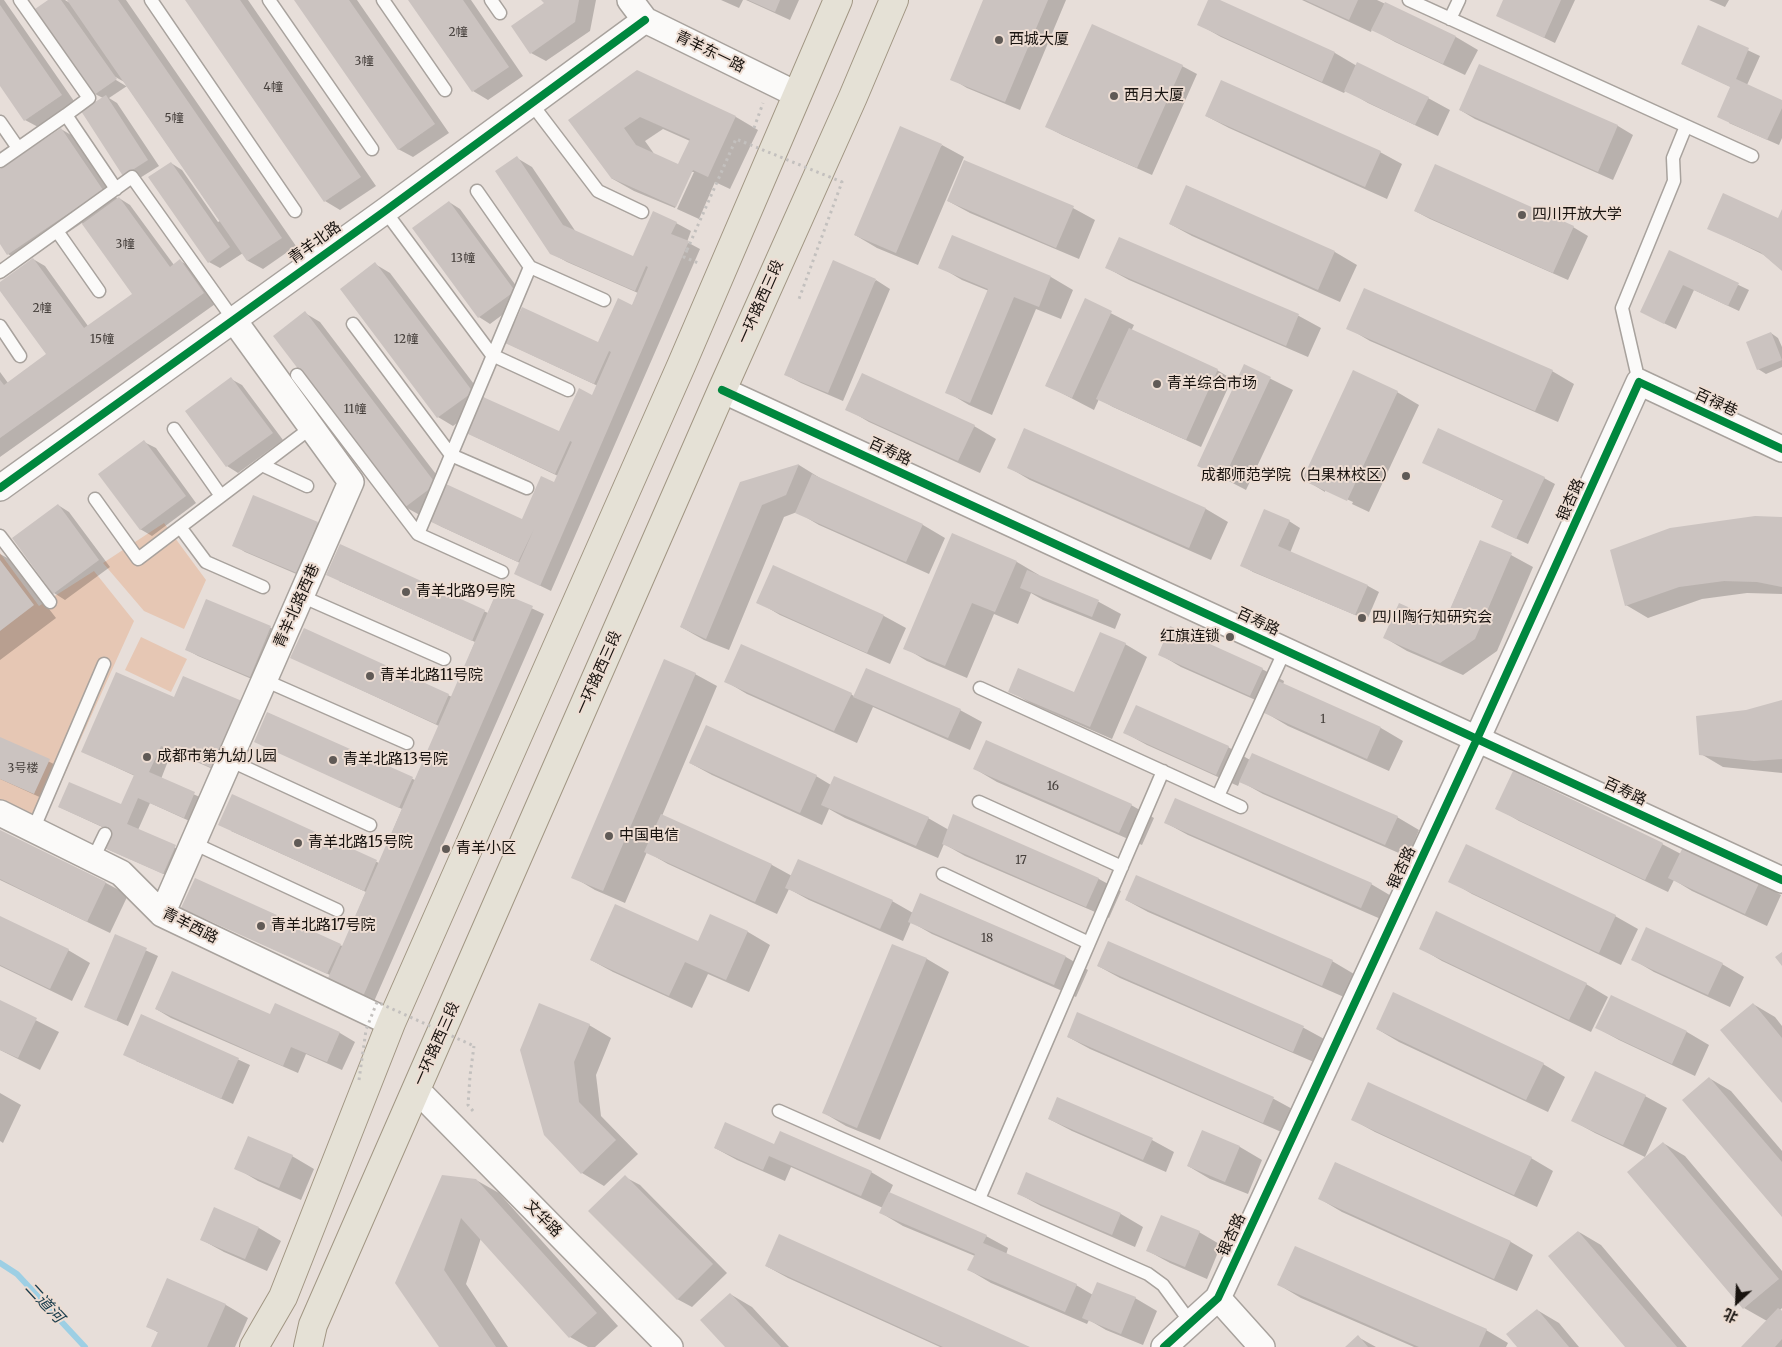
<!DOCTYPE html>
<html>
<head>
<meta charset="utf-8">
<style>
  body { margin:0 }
  #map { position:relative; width:1782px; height:1347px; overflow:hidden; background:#e7ded9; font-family:Merriweather,"Noto Sans SC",serif }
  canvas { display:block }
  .north { position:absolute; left:1712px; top:1277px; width:50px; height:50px; -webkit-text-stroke:4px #edddd3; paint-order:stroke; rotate:205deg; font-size:14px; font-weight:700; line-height:20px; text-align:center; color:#18130f }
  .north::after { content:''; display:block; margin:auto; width:18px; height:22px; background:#18130f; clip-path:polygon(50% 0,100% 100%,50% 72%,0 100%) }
</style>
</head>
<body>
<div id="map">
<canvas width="1782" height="1347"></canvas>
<div class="north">北</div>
</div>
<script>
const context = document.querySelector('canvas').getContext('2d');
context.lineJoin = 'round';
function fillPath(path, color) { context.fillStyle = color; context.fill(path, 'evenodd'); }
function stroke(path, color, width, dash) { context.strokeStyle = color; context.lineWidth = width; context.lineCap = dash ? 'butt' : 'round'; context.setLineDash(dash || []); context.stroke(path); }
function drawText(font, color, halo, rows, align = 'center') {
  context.font = font + ' Merriweather,"Noto Sans SC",serif'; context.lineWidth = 4; context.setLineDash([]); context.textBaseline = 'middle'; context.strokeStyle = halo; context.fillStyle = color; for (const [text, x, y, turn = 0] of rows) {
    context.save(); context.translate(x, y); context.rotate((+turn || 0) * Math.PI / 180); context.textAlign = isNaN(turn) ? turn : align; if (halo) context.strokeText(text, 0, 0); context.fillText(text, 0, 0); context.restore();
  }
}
fillPath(new Path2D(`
  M164 523 206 580 184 629 144 611 103 563Z
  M0 553 39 606 94 571 134 621 41 827 0 808Z
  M141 637 187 659 171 692 125 670Z`), '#e6c7b4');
fillPath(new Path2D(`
  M0 0H4L76 104 40 128 25 120 0 83Z
  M51 0H65L70 3 68 0H126L296 246 263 269 248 261 243 253 220 268 209 262 171 163 182 170 218 222 220 221 127 86 109 98 117 103 159 166 135 181 124 175 103 98 95 94ZM112 75 126 83V86L111 77Z
  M186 0H248L376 186 340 210 325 201Z
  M296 0H357L449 133 413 157 398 149Z
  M409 0H471L523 76 488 100 473 91Z
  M543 0H596L590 31 546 61 531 53 545 3Z
  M721 0H743L739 8Z
  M746 0H799L790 20Z
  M985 0H1066L1020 110 967 88 952 79Z
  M1209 0H1217L1335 53 1357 66 1428 98 1450 110 1438 136 1368 103 1346 90 1344 93 1221 37 1198 24Z
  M1302 0H1377L1456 37 1478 50 1465 75 1395 42 1372 29 1371 32Z
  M1504 0H1575L1555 43 1497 15Z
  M1709 0H1729L1725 7Z
  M1699 27 1760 56 1747 85 1782 101V138L1779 145 1729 123 1731 87 1682 64Z
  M1480 65 1618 126 1633 135 1613 180 1475 119 1460 110Z
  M1182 66 1197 74 1152 175 1062 135 1047 127Z
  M637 72 736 117 758 130 730 189 715 182 699 219 677 209 694 172H691L675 208 634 191 611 178ZM663 129 690 141 679 166 655 155 645 141Z
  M1206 116 1380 152 1402 164 1387 199 1229 128Z
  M61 129 76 138 118 200 119 198 130 205 174 265 180 261 196 270 218 302 0 457V372L8 383 49 354 0 289V284L33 259 45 266 88 326 135 293 82 223 23 263 8 254 0 242V170Z
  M942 145 964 157 918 265 877 248 855 235Z
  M517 158 532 167 576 232 634 258 676 223 691 231 687 242 700 249 551 591 516 574 520 563 442 527 405 507 305 313 320 322 445 486 522 521 555 484 558 476 467 433 480 406 453 426 438 417 375 264 390 273 486 400 559 433 593 396 598 386 506 343H599L632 306 638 293 567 262 551 253Z
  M1187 186 1335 252 1357 265 1340 302 1192 236 1170 224Z
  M948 201 1073 208 1095 220 1079 259 970 213Z
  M449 202 460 209 525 298 490 324 479 317Z
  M1415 211 1573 227 1588 236 1568 280 1430 219Z
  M1782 212V270L1764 255 1708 228 1779 219Z
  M952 237 1051 277 1073 290 1061 319 1036 309 992 415 969 405 947 392 989 291 962 280 940 267Z
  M1119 239 1299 316 1321 328 1308 357 1129 280 1107 268Z
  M1669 252 1749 290 1739 311 1694 290 1676 329 1653 318Z
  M876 280 890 289 843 401 801 383 786 375Z
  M1085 300 1134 325 1131 331 1217 370 1232 379 1201 447 1113 407 1099 399 1094 410 1046 385Z
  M1348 328 1552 371 1574 384 1558 422 1370 341Z
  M1771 333 1778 338 1782 347V367L1766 374 1758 369Z
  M1245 366 1293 390 1246 490 1198 465Z
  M231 379 242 385 283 440 238 473 227 466Z
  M1397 392 1419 405 1369 512 1352 504 1353 502 1325 489V492L1304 479Z
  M847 409 974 426 996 439 980 473 869 422Z
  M1025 430 1206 509 1228 522 1211 560 1030 480 1008 467Z
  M144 442 156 448 196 503 152 536 140 529Z
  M1424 463 1544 478 1555 484 1528 544 1504 533V501Z
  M799 465 820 478V479L923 525 945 538 929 574 819 525 797 512 784 517 729 650 704 640 681 627 741 483Z
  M58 505 69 512 110 567 65 600 54 593Z
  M1782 518V594L1747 593 1702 599 1648 618 1626 605Z
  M1289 521 1300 528 1290 553 1368 586 1379 592 1367 620 1253 572 1241 565Z
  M317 523 328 530 308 579 245 552 234 545Z
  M953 535 1017 562 1039 575 1038 576 1099 602 1121 614 1115 629 1043 600 1031 593 1018 624 994 614 967 678 927 661 905 648Z
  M1480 541 1511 555 1533 567 1497 651 1463 675 1407 651 1385 638 1444 624Z
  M340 546 488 613 497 592 544 614 372 1006 330 975 183 908 343 946 366 892 231 831 232 796 379 863 402 809 256 742 268 713 415 780 439 726 292 658 304 629 452 697 475 642 339 581Z
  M0 554 11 560 56 618 0 660Z
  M207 601 271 628 282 634 261 683 198 656 187 650Z
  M758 602 884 616 906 628 890 664 780 615Z
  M1125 644 1147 657 1112 739 1032 704 1010 691 1075 694Z
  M1159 654 1262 669 1284 681 1283 685 1381 728 1403 741 1389 771 1288 726 1266 713 1269 706 1181 667Z
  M695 674 717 686 662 816 772 865 792 876 892 901 913 913 921 894 1066 957 1088 970 1076 997 932 934 911 922 903 941 809 900 789 889 777 914 668 864 647 852 625 903 595 890 573 877Z
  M725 681 851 694 855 697 960 710 982 722 970 750 873 707 857 743 747 694Z
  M174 699 241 702 224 774 172 751 161 779 206 800 196 824 150 803 138 830 186 853 175 879 105 848 113 832 59 807 122 806 135 776 83 752Z
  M1782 702V773L1723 767 1701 754 1746 711Z
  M1125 733 1228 747 1250 760 1397 817 1419 830 1408 857 1263 794 1240 781 1238 786 1147 745Z
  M0 738 60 767 46 800 0 779Z
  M690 763 816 776 831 785 928 818 949 830 954 816 1099 879 1121 891 1109 918 965 856 944 844 938 858 845 818 829 809 822 825 712 775Z
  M975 769 1131 805 1154 818 1142 845 997 782Z
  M1497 808 1662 844 1681 854 1759 883 1781 895 1767 926 1692 891 1674 880 1668 892 1519 821Z
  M1166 823 1371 884 1393 897 1383 920 1188 835Z
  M0 832 106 883 128 895 110 933 0 880Z
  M1467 846 1615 916 1638 929 1621 965 1472 894 1450 881Z
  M1126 900 1332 961 1354 974 1344 997 1148 912Z
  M711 916 748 932 770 945 749 992 708 974 692 1008 613 972 591 960 698 943Z
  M0 917 68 950 90 963 72 1001 0 966Z
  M115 936 158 956 128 1026 85 1006Z
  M1108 943 1304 1028 1326 1040 1316 1063 1120 978 1098 966Z
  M893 946 927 959 949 972 880 1140 846 1126 824 1113Z
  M1420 948 1586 984 1608 997 1591 1032 1442 961Z
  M1632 959 1722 964 1744 977 1730 1007 1654 972Z
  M1611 997 1687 1032 1709 1045 1695 1076 1619 1040 1597 1028Z
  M0 1002 59 1032 40 1070 0 1050Z
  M1753 1004 1775 1017 1782 1026V1101Z
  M275 1005 340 1033 355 1042 342 1070 306 1054 298 1073 171 1018 156 1009 271 1016Z
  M1078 1014 1274 1099 1296 1111 1286 1134 1090 1049 1068 1037Z
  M142 1015 250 1065 233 1104 136 1061Z
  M589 1025 611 1038 596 1075 601 1116 638 1154 604 1186 582 1173 521 1050Z
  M1377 1029 1543 1064 1565 1077 1548 1112 1399 1042Z
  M1709 1078 1731 1091 1782 1151V1215Z
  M0 1093 21 1105 3 1143 0 1141Z
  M1645 1096 1667 1108 1645 1157 1595 1133 1573 1121Z
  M1049 1119 1152 1140 1174 1152 1166 1172 1072 1131Z
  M1353 1120 1531 1158 1553 1171 1537 1207 1375 1132Z
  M1202 1132 1240 1147 1262 1160 1248 1194 1210 1179 1188 1166Z
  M1663 1143 1685 1156 1782 1271V1308L1780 1310 1782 1311V1347H1743L1767 1321 1744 1308 1629 1172Z
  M775 1146 871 1172 893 1185 889 1194 986 1236 1008 1248 1006 1255 1076 1285 1093 1295 1135 1298 1157 1311 1143 1345 1106 1330 1089 1320 1087 1324 991 1283 969 1270 975 1256 903 1226 881 1213 883 1208 791 1167 785 1181 737 1160 715 1148Z
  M292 1156 314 1169 301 1200 258 1181 236 1168Z
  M1336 1163 1511 1242 1533 1255 1517 1291 1342 1212 1320 1199Z
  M1027 1174 1121 1214 1143 1227 1135 1247 1041 1206 1019 1194Z
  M625 1177 640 1185 727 1273 692 1307 677 1299Z
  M476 1180 499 1193 618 1326 595 1347H588L570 1337 481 1238 466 1284 508 1347H440L396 1282Z
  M259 1228 281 1241 267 1271 224 1252 202 1240Z
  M1199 1232 1221 1245 1207 1279 1170 1263 1148 1251Z
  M1579 1232 1601 1245 1687 1347H1626Z
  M766 1266 1027 1347H940L788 1278Z
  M168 1279 226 1305 248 1318 235 1347H153L159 1333 147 1326Z
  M1279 1285 1486 1330 1508 1343 1506 1347H1414L1301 1298Z
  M730 1294 752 1307 789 1347H727Z
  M1537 1310 1559 1323 1579 1347H1519Z
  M1358 1337 1376 1347H1347Z`), '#0003');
stroke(new Path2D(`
  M0 1263 17 1274 85 1347`), '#9dcfe4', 6);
fillPath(new Path2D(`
  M48 0H61L117 79 94 95 35 9Z
  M67 0H118L282 238 247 261Z
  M185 0H240L361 177 324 202Z
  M294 0H349L435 124 398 150Z
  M408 0H463L509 67 472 92Z
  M541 0H579L575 22 530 54 511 26 544 3Z
  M748 0H780L775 12Z
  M983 0H1048L1005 102 950 80Z
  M1208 0H1220L1335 52 1322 82 1197 25Z
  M1305 0H1358L1349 20Z
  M1503 0H1561L1544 38 1496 16Z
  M1385 2 1456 36 1443 64 1371 30Z
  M0 5 62 95 24 121 0 86Z
  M1092 24 1183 65 1137 168 1045 127Z
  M1698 25 1749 48 1736 79 1782 100V108L1767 140 1717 117 1730 87 1681 64Z
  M1357 62 1429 97 1415 125 1344 91Z
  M1479 64 1618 125 1598 172 1459 110Z
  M637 70 736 116 708 177 693 170 676 207 611 178 568 120ZM640 117 690 139 678 164 636 145 624 128Z
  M1221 80 1381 151 1365 187 1205 116Z
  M106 95 148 160 123 176 81 111Z
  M900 126 942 144 896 253 854 235Z
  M61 128 103 190 7 255 0 244V169Z
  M517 156 563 225 633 256 653 211 677 222 671 234 689 241 540 586 514 574 534 529 518 562 429 521 446 484 522 519 541 476 554 482 572 442 570 441 555 474 466 433 483 397 559 431 579 388 592 395 611 352 609 351 594 384 505 343 522 307 598 342 618 298 632 305 648 267 646 266 635 291 550 254 495 171Z
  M964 160 1074 206 1056 248 947 201Z
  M171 162 230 247 208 263 148 177Z
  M1435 164 1574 226 1553 273 1414 211Z
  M1186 185 1335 251 1318 290 1169 224Z
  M1723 193 1778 218 1782 209V271L1760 252 1707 229Z
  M119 197 170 267 180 259 204 293 0 438V380L4 385 46 354 0 291V282L33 258 84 328 132 294 82 224Z
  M449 201 515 291 478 318 412 228Z
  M952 235 1051 276 1039 307 1014 297 970 403 945 393 988 289 938 268Z
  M1119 237 1299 314 1286 346 1105 268Z
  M1669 250 1739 283 1728 306 1683 285 1664 324 1640 312Z
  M833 260 876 279 828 393 784 375Z
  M375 262 473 392 437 418 340 289Z
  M1364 288 1553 370 1535 411 1346 329Z
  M1085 298 1112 311 1072 398 1045 386Z
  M305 311 436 484 404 508 273 336Z
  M1129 328 1218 369 1186 440 1096 399Z
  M1771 332 1782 360 1757 370 1746 342Z
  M1244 364 1271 377 1224 478 1197 466Z
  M1353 370 1398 391 1347 501 1302 480Z
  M862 373 975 425 958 461 845 410Z
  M231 377 273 433 226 467 185 411Z
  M1024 428 1206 508 1189 548 1007 468Z
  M1438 428 1545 477 1516 539 1491 527 1503 500 1422 463Z
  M144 440 186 496 140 530 98 474Z
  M799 464 786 495 762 505 706 639 680 627 740 482Z
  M812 474 923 524 906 562 795 513Z
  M253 495 318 522 297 573 232 546Z
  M58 504 99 560 53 594 12 538Z
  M1264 509 1290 520 1278 546 1368 585 1355 615 1240 566Z
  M1755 516 1782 517V587L1757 582 1724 581 1679 587 1625 606 1610 550 1670 528Z
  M952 533 1017 561 995 612 972 603 945 666 903 649Z
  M1480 540 1512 553 1475 639 1440 663 1383 638 1399 603 1444 623Z
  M340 544 485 610 472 641 326 575Z
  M0 560 34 605 0 631Z
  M773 565 884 615 867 653 756 603Z
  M1027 570 1099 600 1092 617 1020 588Z
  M497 591 533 606 361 1001 325 985Z
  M206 599 271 626 250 677 185 650Z
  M1170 626 1263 668 1250 696 1158 655Z
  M304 628 449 694 436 724 290 658Z
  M1100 632 1126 643 1090 727 1008 692 1018 668 1074 692Z
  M741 644 852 693 834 731 724 682Z
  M664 659 696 673 603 891 571 878Z
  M866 668 961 709 948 738 853 697Z
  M116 672 174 697 183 676 242 701 212 768 161 746 149 772 195 792 184 818 138 798 127 824 176 845 163 874 104 848 112 831 58 807 69 782 121 804 134 775 81 752Z
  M1278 681 1381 727 1367 759 1264 713Z
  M1782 700V759L1754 761 1699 755 1696 716 1746 710Z
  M1136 705 1229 746 1216 775 1123 733Z
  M267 712 413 777 399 808 254 742Z
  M706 725 817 775 800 813 689 763Z
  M0 737 50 759 34 794 0 779Z
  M986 740 1132 804 1119 833 973 769Z
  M1252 753 1398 816 1385 845 1239 782Z
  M1513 771 1663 843 1645 880 1495 809Z
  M834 776 929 817 916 846 821 805Z
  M232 794 377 860 364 891 218 825Z
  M1175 798 1372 883 1361 908 1164 823Z
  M661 814 772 864 755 902 644 852Z
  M953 814 1099 878 1086 907 942 844Z
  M0 830 106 882 87 922 0 879Z
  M1466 844 1616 915 1599 953 1448 882Z
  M1684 845 1760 881 1745 914 1668 878Z
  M798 859 893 900 880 929 785 888Z
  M1136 875 1333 960 1322 986 1125 900Z
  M195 878 341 944 327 974 181 908Z
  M920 893 1066 956 1054 985 908 922Z
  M615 904 698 941 710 914 748 931 726 980 685 962 669 996 590 960Z
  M1436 911 1587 983 1569 1020 1419 949Z
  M0 916 69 949 50 989 0 965Z
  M1646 927 1723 963 1708 995 1631 960Z
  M115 934 147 948 116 1021 84 1007Z
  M1108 941 1304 1026 1293 1052 1097 966Z
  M892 944 927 958 857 1128 822 1113Z
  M1782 952V966L1775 957Z
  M172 971 270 1014 275 1003 340 1032 327 1062 291 1047 283 1066 155 1009Z
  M1393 992 1544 1063 1526 1100 1376 1029Z
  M1611 995 1687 1031 1672 1064 1595 1028Z
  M0 1000 37 1018 18 1058 0 1050Z
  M539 1003 590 1024 574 1062 579 1102 616 1140 581 1174 544 1135 520 1050Z
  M1753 1003 1782 1038V1103L1720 1030Z
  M1077 1012 1274 1097 1263 1123 1067 1037Z
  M141 1014 239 1058 221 1099 123 1055Z
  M1595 1071 1646 1095 1623 1145 1571 1121Z
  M1709 1077 1782 1162V1217L1682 1100Z
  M1368 1082 1532 1157 1514 1195 1351 1120Z
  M1057 1097 1153 1138 1143 1160 1048 1119Z
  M725 1122 774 1144 780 1131 872 1171 861 1196 769 1156 763 1170 714 1148Z
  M1202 1130 1240 1146 1225 1182 1187 1166Z
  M248 1136 293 1155 279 1188 234 1169Z
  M1663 1142 1779 1279 1743 1309 1627 1172Z
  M1335 1162 1511 1241 1494 1279 1318 1199Z
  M1026 1172 1121 1213 1112 1235 1017 1194Z
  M442 1175 476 1179 597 1313 569 1338 461 1218 444 1270 496 1347H439L395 1283Z
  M625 1175 713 1264 677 1300 588 1211Z
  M889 1192 987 1235 983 1243 1077 1284 1065 1312 967 1270 975 1254 879 1213Z
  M214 1207 259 1227 245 1259 200 1240Z
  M1161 1215 1200 1231 1185 1267 1146 1251Z
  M1578 1231 1677 1347H1625L1548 1256Z
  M779 1234 1030 1347H943L765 1266Z
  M1295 1246 1487 1329 1479 1347H1419L1277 1285Z
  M167 1278 226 1304 207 1347H151L158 1332 146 1327Z
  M1097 1282 1136 1297 1121 1334 1082 1318Z
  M730 1293 781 1347H725L700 1320Z
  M1778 1308 1782 1311V1339L1775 1347H1741Z
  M1537 1309 1569 1347H1517L1506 1334Z
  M1358 1335 1368 1347H1345Z`), '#cbc3c0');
const service = new Path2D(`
  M20 0 89 98 66 115
  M151 0 295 211
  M269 0 372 149
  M383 0 445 90
  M491 0 500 13
  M1409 0 1752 156
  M1450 19 1459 0
  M531 103 598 191 642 212
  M0 122 18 148
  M0 161 66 115 116 189
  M477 191 530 267 604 300
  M385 211 492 355 568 390
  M57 231 99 291
  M0 272 132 177 233 319
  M353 324 451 455 527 488
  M0 326 20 356
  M297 375 418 534 530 267
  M1639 382 1622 308 1674 181 1673 158 1686 126
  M174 429 221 496
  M262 465 307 486
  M95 499 138 559 312 427
  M180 527 206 562 263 587
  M418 534 502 572
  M0 536 50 602
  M301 596 444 659
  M264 680 407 743
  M980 688 1241 807
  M229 760 370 825
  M1218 796 1285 650
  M979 802 1122 867
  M33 830 104 664
  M193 843 337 910
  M93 859 105 834
  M943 874 1089 943
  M779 1111 1148 1274 1163 1285 1191 1323
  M979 1199 1163 771`);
const minor = new Path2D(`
  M630 0 645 20 798 95
  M722 390 1782 880
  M0 488 385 211 645 20
  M0 813 121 873 162 914 391 1023
  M162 914 351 482 233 319
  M417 1090 670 1347
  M1218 1298 1262 1347
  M1164 1347 1218 1298 1477 739 1639 382 1782 449`);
const primary = new Path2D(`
  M254 1347 283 1297 391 1023 681 366 838 0
  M308 1347 313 1325 722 390 853 97 894 0`);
stroke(service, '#a8a29d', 15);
stroke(minor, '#a8a29d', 28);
stroke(primary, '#a19683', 30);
stroke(new Path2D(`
  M754 128 763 103
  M687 250 684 257 698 263
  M473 1111 468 1105 470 1076 474 1046`), '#c3c0be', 3, [2.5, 4]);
stroke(service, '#fbfaf9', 12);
stroke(minor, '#fbfaf9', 25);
stroke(primary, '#e5e1d6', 28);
stroke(new Path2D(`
  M687 250 736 139 842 182 799 299
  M359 1080 366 1030 377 1002 474 1046`), '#c3c0be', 3, [2.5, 4]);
stroke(new Path2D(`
  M722 390 1782 880
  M0 488 385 211 645 20
  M1164 1347 1218 1298 1477 739 1639 382 1782 449`), '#00873e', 8);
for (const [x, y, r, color] of [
  [999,40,5,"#605a56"],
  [1114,96,5,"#605a56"],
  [1522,215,5,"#605a56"],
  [1157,384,5,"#605a56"],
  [1406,476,5,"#605a56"],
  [406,592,5,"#605a56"],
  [1362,618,5,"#605a56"],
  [1230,637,5,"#605a56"],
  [370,676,5,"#605a56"],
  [147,757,5,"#605a56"],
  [333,760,5,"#605a56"],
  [609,836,5,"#605a56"],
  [298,843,5,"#605a56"],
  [446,849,5,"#605a56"],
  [261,926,5,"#605a56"]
]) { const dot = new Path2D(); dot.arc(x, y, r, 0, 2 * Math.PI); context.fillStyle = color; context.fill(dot); stroke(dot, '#edddd3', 2); }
drawText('12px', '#453f3b', null, [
  ["2幢",458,33],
  ["3幢",364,62],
  ["4幢",273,88],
  ["5幢",174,119],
  ["3幢",125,245],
  ["13幢",463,259],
  ["2幢",42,309],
  ["15幢",102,340],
  ["12幢",406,340],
  ["11幢",355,410],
  ["1",1323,720],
  ["3号楼",23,769],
  ["16",1053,787],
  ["17",1021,861],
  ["18",987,939]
]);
drawText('15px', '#18130f', '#edddd3', [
  ["西城大厦",1009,40],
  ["西月大厦",1124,96],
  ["四川开放大学",1532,215],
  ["青羊综合市场",1167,384],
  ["成都师范学院（白果林校区）",1396,476,"right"],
  ["青羊北路9号院",416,592],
  ["四川陶行知研究会",1372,618],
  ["红旗连锁",1220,637,"right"],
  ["青羊北路11号院",380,676],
  ["成都市第九幼儿园",157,757],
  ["青羊北路13号院",343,760],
  ["中国电信",619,836],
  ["青羊北路15号院",308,843],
  ["青羊小区",456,849],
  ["青羊北路17号院",271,926]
], 'left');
drawText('15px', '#18130f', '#edddd3', [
  ["青羊东一路",710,52,26],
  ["青羊北路",315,243,-36],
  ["一环路西三段",761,302,-66],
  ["百禄巷",1716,403,25],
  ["百寿路",890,452,25],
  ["银杏路",1571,500,-66],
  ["青羊北路西巷",297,606,-66],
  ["百寿路",1258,622,25],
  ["一环路西三段",599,673,-66],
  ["百寿路",1625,792,25],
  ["银杏路",1402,868,-65],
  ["青羊西路",190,926,27],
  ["一环路西三段",437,1044,-66],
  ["文华路",543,1219,45],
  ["银杏路",1232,1235,-65]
]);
drawText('italic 16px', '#1b3d4c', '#edddd3', [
  ["二道河",44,1303,47]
]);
</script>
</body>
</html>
